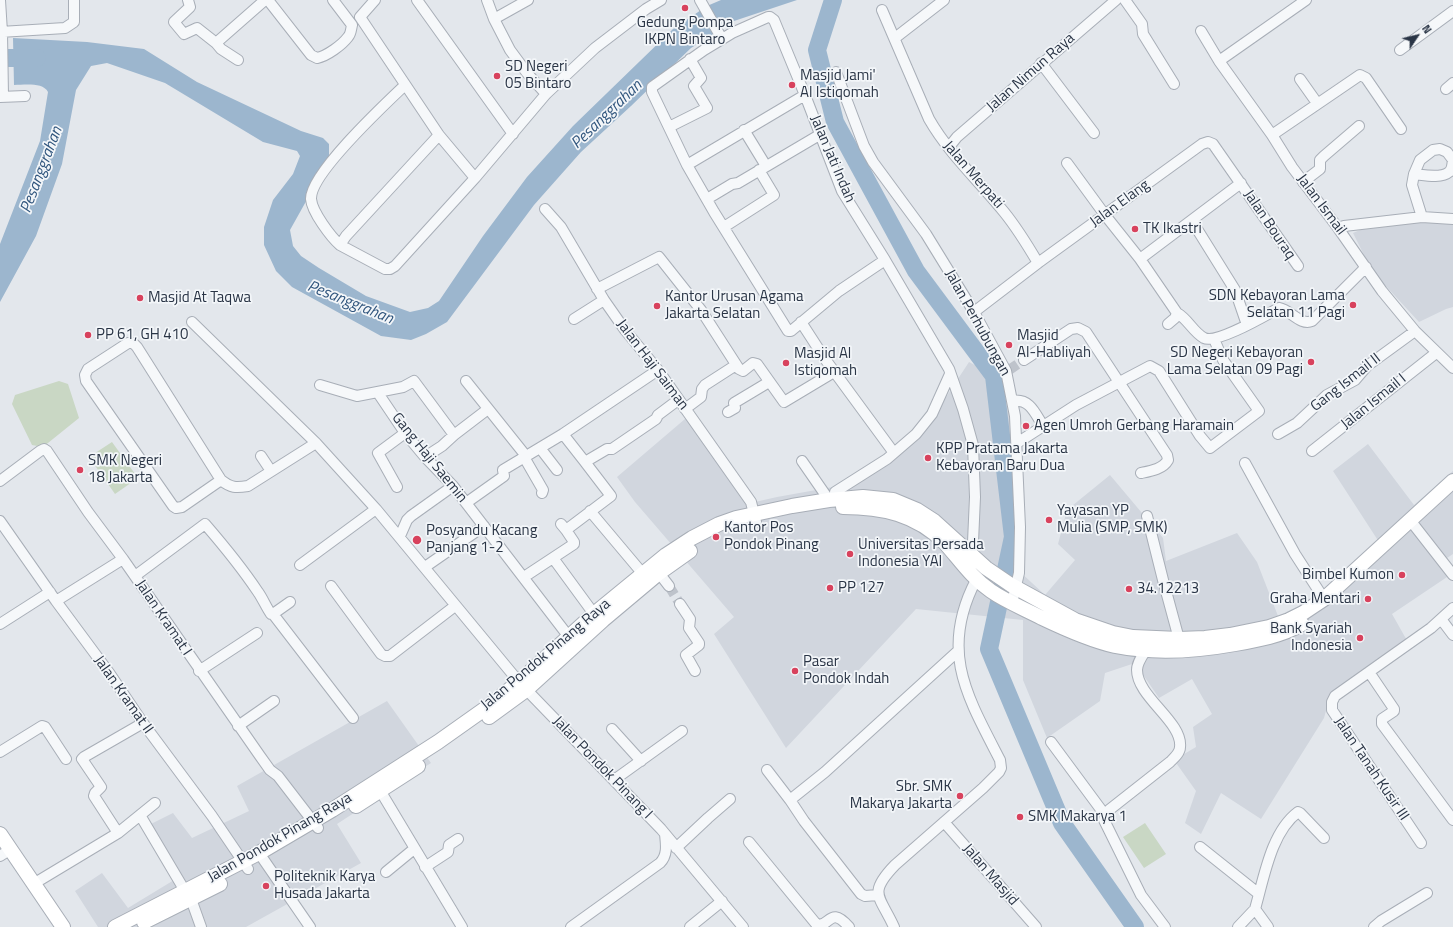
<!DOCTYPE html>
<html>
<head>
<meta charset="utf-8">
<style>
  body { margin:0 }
  #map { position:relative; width:1453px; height:927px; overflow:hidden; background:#e3e7ec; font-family:"Titillium Web",sans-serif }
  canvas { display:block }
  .north { position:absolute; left:1397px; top:16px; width:40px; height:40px; -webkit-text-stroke:3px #f3f6f9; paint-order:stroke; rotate:55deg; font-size:11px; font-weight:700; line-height:16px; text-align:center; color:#2a3546 }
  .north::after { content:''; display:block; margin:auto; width:14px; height:18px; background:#2a3546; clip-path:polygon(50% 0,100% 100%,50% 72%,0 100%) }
</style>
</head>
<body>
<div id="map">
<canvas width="1453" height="927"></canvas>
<div class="north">N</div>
</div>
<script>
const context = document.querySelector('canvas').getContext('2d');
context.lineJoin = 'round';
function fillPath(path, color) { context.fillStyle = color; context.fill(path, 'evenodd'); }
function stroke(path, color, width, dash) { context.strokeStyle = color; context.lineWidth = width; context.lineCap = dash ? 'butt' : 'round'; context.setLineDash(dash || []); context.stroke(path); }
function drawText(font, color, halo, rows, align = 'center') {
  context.font = font + ' "Titillium Web",sans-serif'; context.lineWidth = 3.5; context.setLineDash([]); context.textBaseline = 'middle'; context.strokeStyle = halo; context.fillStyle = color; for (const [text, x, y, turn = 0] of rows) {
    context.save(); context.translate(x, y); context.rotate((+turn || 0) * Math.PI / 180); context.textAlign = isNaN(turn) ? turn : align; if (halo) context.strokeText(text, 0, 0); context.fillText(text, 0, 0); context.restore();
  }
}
fillPath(new Path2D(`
  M1453 214V307L1446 309 1419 322 1372 271 1353 233 1369 226Z
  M969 362 1009 383 1018 570 1045 595 1075 560 1058 544 1067 510 1110 475 1163 538 1166 561 1237 533 1257 562 1278 616 1332 590 1379 542 1333 471 1368 444 1414 505 1453 471V554L1447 558 1453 569V573L1392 614 1409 644 1330 696 1324 718 1261 819 1221 793 1201 834 1185 823 1196 791 1174 760 1196 747 1193 727 1212 714 1192 679 1159 698 1135 663 1105 673 1100 701 1047 738 1023 680V620L916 609 786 748 714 634 734 617 635 502 617 477 692 413 755 502 777 497 855 483 931 420Z
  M387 701 431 763 337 824 361 863 246 927H98L75 891 102 873 128 908 179 877 149 825 173 813 192 838 249 811 237 786Z`), '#d1d6de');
fillPath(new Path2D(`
  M59 381 68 384 79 418 43 447 32 445 12 404 15 395Z
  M112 442 138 478 115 494 89 457Z
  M1145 823 1166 854 1144 868 1123 837Z`), '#c9d7c4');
fillPath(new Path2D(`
  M721 0H797L734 21 691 48 631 106 581 152 534 205 447 322 426 334 411 340 381 336 292 287 276 271 264 245V227L273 200 293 174 300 156 297 151 263 142 165 83 107 63 91 66 76 90 62 164 36 236 0 302V244L40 141 48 92C43 82 24 85 14 85L13 38 87 42 144 49 197 82 301 131 323 138 329 144V156L323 171 290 230 293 246 301 256 319 268 366 296 410 312 428 308 439 301 483 236 527 177 573 126 673 29 707 6Z`), '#9cb6ce');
stroke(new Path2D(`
  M833 0 817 50 835 122 916 271 994 376 1013 537 989 649 1062 823 1135 927
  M0 58H37`), '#9cb6ce', 18);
stroke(new Path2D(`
  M1009 370 1024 360
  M669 586 680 604`), '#bec3cb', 10, [10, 5]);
const street = new Path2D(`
  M0 0 2 32 3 96
  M188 0 190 7 174 22 184 34 197 28 216 43
  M268 0 311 55 317 58C327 56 342 45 348 37 351 34 351 29 352 25L333 0
  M375 0 360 17 439 135 475 178
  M417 0 513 134
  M487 0 494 19
  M528 0 494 19 510 50 527 73 546 94
  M700 0 722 39
  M1125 0 1142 24 1143 34 1174 84
  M882 10 929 119C949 154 979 181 1004 212 1017 228 1028 246 1038 263
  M1201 31 1219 61 1272 135 1292 167 1338 228 1382 291 1415 331 1453 368
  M0 32 65 28 74 22V0
  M895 38 944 0
  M1400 50 1453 11
  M238 60 221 49 216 43 265 0
  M1219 61 1306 0
  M1041 63 1094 133
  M836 72 864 146 873 162 926 234 974 312 1006 371 1015 416 1020 527 1019 573 1012 603
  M1300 79 1317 103
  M405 85C385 104 310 174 311 199 312 212 331 237 340 245L385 269H390L395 266 475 178 546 94 595 48 646 9 661 0
  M1446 89 1453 83
  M0 97 25 96
  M669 127 707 108 694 86 701 78 690 59
  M744 130 766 166
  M1272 135 1360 75 1366 78 1401 129
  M949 147 957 137 979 118 1116 0
  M1067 163 1105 215 1140 259 1177 313 1175 318 1168 324
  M687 165 805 95
  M1414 174C1424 175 1441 179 1449 172 1453 169 1452 164 1453 160L1447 152 1440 149 1433 150 1420 160 1414 174 1412 185 1422 217
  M1303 182 1320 169V160L1324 156 1359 126
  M707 199 732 184 738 183 821 134
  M545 209 561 227 604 300 625 330 658 370 751 502 756 522
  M1192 221 1235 290 1247 325
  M724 227 774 195 759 170
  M1338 228 1344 226 1422 217 1453 219
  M340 245 346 236 439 135
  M1140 259 1241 183
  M885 260 839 291 791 331H788L714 212 687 165 652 92V87L704 50 732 33 768 17H770L774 20 805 95 842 191 885 260 949 369 963 409 973 445 975 497 973 542 970 553
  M597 289 659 257 701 310 739 369 743 371 753 363 757 364 784 402 834 372
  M974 312 1038 263 1202 144 1208 142 1213 144 1298 266
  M1177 313C1188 319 1193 332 1204 338 1217 344 1266 315 1279 308 1291 310 1300 326 1312 321L1366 267
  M574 319 604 300
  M192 322 316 443 376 509 519 682 661 829 743 927
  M801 322 825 359 894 453
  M1024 360 1071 329 1078 328 1086 332 1167 455 1168 460C1163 469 1151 471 1141 473
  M466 381 526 456
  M320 385 357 396 403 387 414 381 454 435
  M378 393 405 433 425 457 453 486 569 637
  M1012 401C1030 398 1035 413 1043 426
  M685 409 701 397 702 389 705 385 736 365
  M728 412 735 408 734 403 769 382
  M563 434 585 462 607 449H612L656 419 658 415 678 400
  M1278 434 1297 423 1327 395 1355 380 1367 366 1415 331
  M1017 443 1076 405 1150 366 1159 371 1200 436 1210 448 1259 411 1223 360 1214 339
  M540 448 557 470
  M1312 451 1436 353
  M261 456 271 471
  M425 457 442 446 454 435 488 409
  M524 457 543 490 542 493
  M802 461 829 500
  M1245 463 1295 554 1324 599
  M221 480 182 507 176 508 173 506 86 381 85 375 88 369 128 343H133L137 347 221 480C231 488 236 488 248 486L316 443
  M0 481 40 451 44 449 47 451 88 512 123 559 260 756 270 770 278 776 318 828
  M397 487 378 453 405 433
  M835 500V492L887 459 916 434 932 414 950 374
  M466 503 504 476 503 470 563 434 658 370
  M590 511 643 574
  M1147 516 1163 580 1179 639
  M1410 520 1453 575
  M0 521 56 601 110 674 143 723 212 816 248 869
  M561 524 566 530 611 496 585 462
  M400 536 407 520 411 516 453 486
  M553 558 594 614
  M300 565 376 509
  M425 567 484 526
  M659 573 669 586
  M135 576 205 524C224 546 242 568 258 592 263 599 266 607 271 614H273L290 602
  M524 577 574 544V542L566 530
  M331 586 381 654 385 656H390L455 606
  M56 601 123 559
  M680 604 690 619 689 628 699 643V645L686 655 695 671
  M273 614 353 718
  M1441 619 1453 635
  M0 624 50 592
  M1146 650C1142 656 1137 663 1137 670 1137 697 1183 722 1180 747 1180 753 1174 758 1170 762L1109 810 1105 815 1104 820 1141 895 1165 927
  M199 671 257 633
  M1369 672 1394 709V711L1382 719V724L1453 820
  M238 726 274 701
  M612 729 641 761
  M1051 742 1105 815
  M0 752 42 726 45 727 66 759
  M767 770 790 800 804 821 861 894 865 896 878 895
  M614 780 682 731
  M376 785 384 797 462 927
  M790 800 825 772 958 651
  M140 815 185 891
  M944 822 1036 927
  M118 833 94 796 95 793 101 787 82 759 84 757 143 723
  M749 842 817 925C830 927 830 905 849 927
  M1421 843 1332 710V702L1335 696 1431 628 1453 608
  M1200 847 1259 894
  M676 848 708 818 730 799
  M259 853 310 927
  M0 856 11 849
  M425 867 448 852 449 845 458 839
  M386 872 414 849
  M35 883 118 833 155 803
  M191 899 201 927
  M1255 909C1264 878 1271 832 1298 812L1300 813 1324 838
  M571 927 660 863C668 855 666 844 665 834
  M690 927 722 901
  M894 927C880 896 867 894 895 865L983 788 999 772 1001 768 1000 760C967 696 939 651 976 580
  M1238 927 1255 909 1268 927
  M1374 927 1381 921 1427 893`);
const secondary = new Path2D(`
  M843 507C882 507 916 514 945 543 960 560 972 578 991 591 1007 602 1025 609 1042 618 1065 629 1089 640 1115 646 1155 654 1196 651 1235 644 1258 640 1281 636 1302 624
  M489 717 526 690 603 620 659 573 690 551
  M356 806 418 766
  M0 834 63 927
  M144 922 220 884
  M115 927 259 853 332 810 438 742 486 708 519 682 594 614 666 555 692 538 719 524 736 518 792 506 829 500 863 497 893 500 917 510 934 521 986 568 1011 585 1075 620 1113 633 1133 637 1179 639 1205 638 1230 635 1269 627 1289 620 1303 613 1324 599 1453 481`);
stroke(street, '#a8aeb7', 12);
stroke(secondary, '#a8aeb7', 16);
stroke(street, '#f6f8fa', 10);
stroke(secondary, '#fff', 14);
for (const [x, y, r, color] of [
  [685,8,4,"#d8425d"],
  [497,76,4,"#d8425d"],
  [792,85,4,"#d8425d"],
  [1135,229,4,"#d8425d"],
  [140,298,4,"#d8425d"],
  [1353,305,4,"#d8425d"],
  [657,306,4,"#d8425d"],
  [88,335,4,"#d8425d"],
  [1009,345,4,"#d8425d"],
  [1311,362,4,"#d8425d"],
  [786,363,4,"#d8425d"],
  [1026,426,4,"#d8425d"],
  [928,458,4,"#d8425d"],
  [80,470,4,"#d8425d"],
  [1049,520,4,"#d8425d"],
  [716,537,4,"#d8425d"],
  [417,540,5,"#d8425d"],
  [850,554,4,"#d8425d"],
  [1402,575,4,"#d8425d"],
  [830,588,4,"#d8425d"],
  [1129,589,4,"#d8425d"],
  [1368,599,4,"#d8425d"],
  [1360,638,4,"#d8425d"],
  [795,671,4,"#d8425d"],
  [960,796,4,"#d8425d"],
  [1020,817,4,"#d8425d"],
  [266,886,4,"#d8425d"]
]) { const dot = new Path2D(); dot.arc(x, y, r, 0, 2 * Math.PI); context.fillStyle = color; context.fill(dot); stroke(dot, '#f3f6f9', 1.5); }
drawText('15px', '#2a3546', '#f3f6f9', [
  ["Gedung Pompa",685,23,"center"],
  ["IKPN Bintaro",685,40,"center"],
  ["SD Negeri",505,67],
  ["05 Bintaro",505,84],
  ["Masjid Jami'",800,76],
  ["Al Istiqomah",800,93],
  ["TK Ikastri",1143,229],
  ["SDN Kebayoran Lama",1345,296,"right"],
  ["Selatan 11 Pagi",1345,313,"right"],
  ["Kantor Urusan Agama",665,297],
  ["Jakarta Selatan",665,314],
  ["Masjid At Taqwa",148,298],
  ["PP 61, GH 410",96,335],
  ["Masjid",1017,336],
  ["Al-Habliyah",1017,353],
  ["SD Negeri Kebayoran",1303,353,"right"],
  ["Lama Selatan 09 Pagi",1303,370,"right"],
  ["Masjid Al",794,354],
  ["Istiqomah",794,371],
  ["Agen Umroh Gerbang Haramain",1034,426],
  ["KPP Pratama Jakarta",936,449],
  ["Kebayoran Baru Dua",936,466],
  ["SMK Negeri",88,461],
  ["18 Jakarta",88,478],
  ["Yayasan YP",1057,511],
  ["Mulia (SMP, SMK)",1057,528],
  ["Kantor Pos",724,528],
  ["Pondok Pinang",724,545],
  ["Posyandu Kacang",426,531],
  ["Panjang 1-2",426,548],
  ["Universitas Persada",858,545],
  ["Indonesia YAI",858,562],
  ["Bimbel Kumon",1394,575,"right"],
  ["PP 127",838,588],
  ["34.12213",1137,589],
  ["Graha Mentari",1360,599,"right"],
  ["Bank Syariah",1352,629,"right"],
  ["Indonesia",1352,646,"right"],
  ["Pasar",803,662],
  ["Pondok Indah",803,679],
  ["Sbr. SMK",952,787,"right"],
  ["Makarya Jakarta",952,804,"right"],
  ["SMK Makarya 1",1028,817],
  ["Politeknik Karya",274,877],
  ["Husada Jakarta",274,894]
], 'left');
drawText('15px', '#2a3546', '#f3f6f9', [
  ["Jalan Nimun Raya",1031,73,-41],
  ["Jalan Jati Indah",832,159,67],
  ["Jalan Merpati",973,175,49],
  ["Jalan Elang",1120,204,-36],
  ["Jalan Ismail",1321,205,53],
  ["Jalan Bouraq",1269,225,56],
  ["Jalan Perhubungan",977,323,61],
  ["Jalan Haji Saiman",652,365,53],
  ["Gang Ismail II",1346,383,-38],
  ["Jalan Ismail I",1374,402,-39],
  ["Gang Haji Saemin",429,458,51],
  ["Jalan Kramat I",163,618,56],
  ["Jalan Pondok Pinang Raya",546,655,-40],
  ["Jalan Kramat II",123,695,55],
  ["Jalan Pondok Pinang I",602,768,46],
  ["Jalan Tanah Kusir III",1371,769,56],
  ["Jalan Pondok Pinang Raya",280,838,-30],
  ["Jalan Masjid",990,875,49]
]);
drawText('italic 16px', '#30557d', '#f3f6f9', [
  ["Pesanggrahan",607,115,-44],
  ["Pesanggrahan",42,170,-69],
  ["Pesanggrahan",350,303,22]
]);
</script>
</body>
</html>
